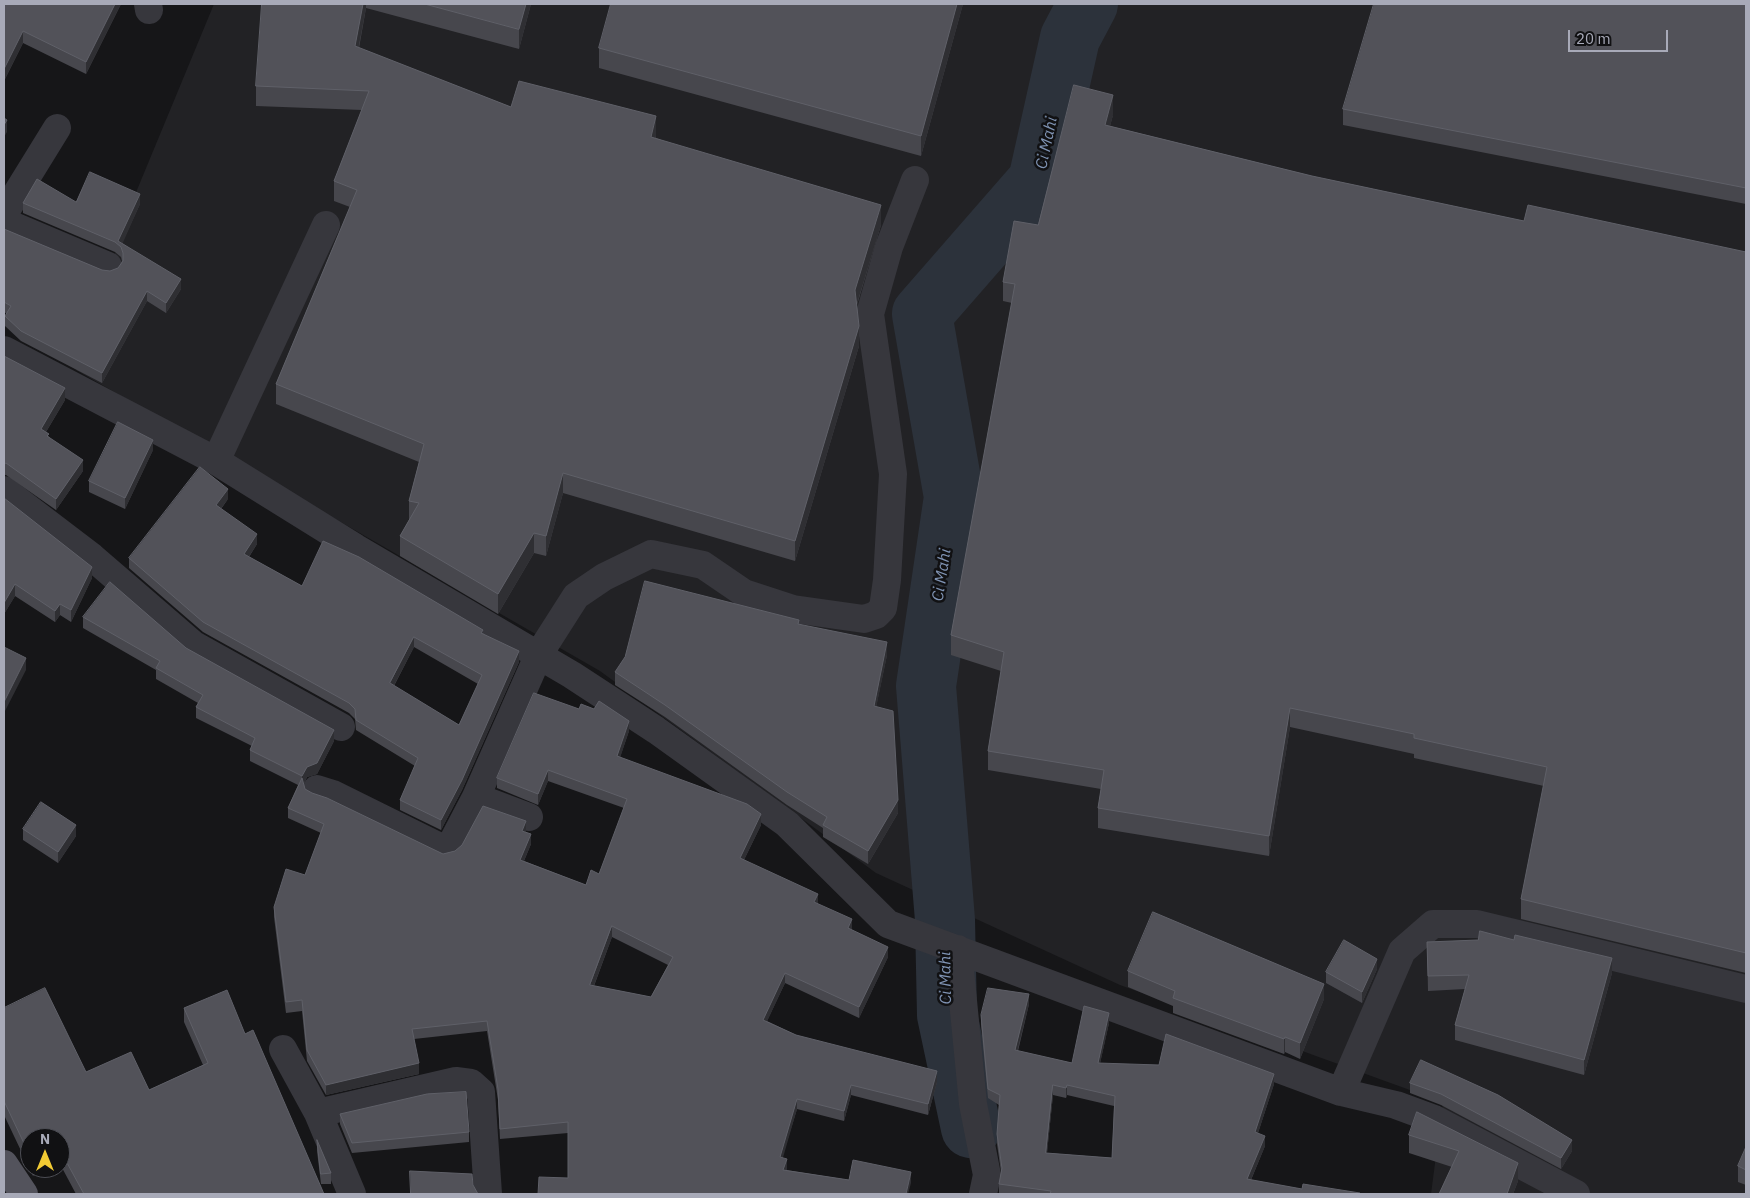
<!DOCTYPE html>
<html>
<head>
<meta charset="utf-8">
<style>
  body { margin:0 }
  #map { position:relative; width:1750px; height:1198px; overflow:hidden; background:#161618; font-family:"IBM Plex Sans",sans-serif }
  canvas { display:block }
  .frame { position:absolute; inset:0; border:5px solid #a8aab8; pointer-events:none }
  .north { position:absolute; left:20px; top:1128px; width:50px; height:50px; box-sizing:border-box; background:#111113; border:1px solid #4d4e55; border-radius:50%; rotate:0deg; font-size:14px; font-weight:700; line-height:20px; text-align:center; color:#a8aab8 }
  .north::after { content:''; display:block; margin:auto; width:18px; height:22px; background:#f1ca34; clip-path:polygon(50% 0,100% 100%,50% 72%,0 100%) }
  .scale { position:absolute; left:1568px; top:30px; width:100px; height:22px; box-sizing:border-box; border:2px solid #a8aab8; border-top:0; padding-left:6px; font-size:15px; line-height:18px; white-space:nowrap; color:#a8aab8; -webkit-text-stroke:4px #111113; paint-order:stroke }
</style>
</head>
<body>
<div id="map">
<canvas width="1750" height="1198"></canvas>
<div class="frame"></div>
<div class="north">N</div>
<div class="scale">20 m</div>
</div>
<script>
const context = document.querySelector('canvas').getContext('2d');
context.lineJoin = 'round';
function fillPath(path, color) { context.fillStyle = color; context.fill(path, 'evenodd'); }
function stroke(path, color, width, dash) { context.strokeStyle = color; context.lineWidth = width; context.lineCap = dash ? 'butt' : 'round'; context.setLineDash(dash || []); context.stroke(path); }
function drawText(font, color, halo, rows, align = 'center') {
  context.font = font + ' "IBM Plex Sans",sans-serif'; context.lineWidth = 5; context.setLineDash([]); context.textBaseline = 'middle'; context.strokeStyle = halo; context.fillStyle = color; for (const [text, x, y, turn = 0] of rows) {
    context.save(); context.translate(x, y); context.rotate((+turn || 0) * Math.PI / 180); context.textAlign = isNaN(turn) ? turn : align; if (halo) context.strokeText(text, 0, 0); context.fillText(text, 0, 0); context.restore();
  }
}
fillPath(new Path2D(`
  M214 4H1746V1194H1431L1443 1102 1120 985 876 873 600 671 76 370 132 202Z`), '#222225');
stroke(new Path2D(`
  M971 1128 947 1015 945 920 926 686 954 497 922 314 1038 181 1070 38 1088 4`), '#2c323b', 60);
stroke(new Path2D(`
  M148 4 149 10
  M4 214 57 128
  M4 222 108 266
  M4 350 216 461 356 548 572 675 656 730 787 824 888 924 1341 1092 1396 1105 1434 1119 1576 1194
  M216 461 326 225
  M4 490 92 557 194 645 341 727
  M317 789 333 794 444 849 449 847 453 841 476 797
  M529 817 476 797 539 654 576 596 604 577 651 554 703 565 744 593 793 609 864 619 876 615 883 608 887 580 893 474 870 314 889 247 915 180
  M958 949 973 1104 987 1175 983 1194
  M283 1049 318 1113 352 1194
  M1341 1092 1402 951 1433 924H1477L1746 989
  M318 1113 456 1081 471 1083 481 1092 488 1194`), '#37373d', 28);
stroke(new Path2D(`
  M4 1164 24 1194`), '#53535c', 28);
fillPath(new Path2D(`
  M4 4H121L86 74 23 43 4 81Z
  M262 4H531L519 49 366 8 359 48 511 107 656 136V138L881 225 857 305 859 346 795 561 563 493 546 556 534 553 498 614 400 556V536L409 520V501L419 462 276 404V384L350 207 334 201V181L362 110 256 106V86Z
  M611 4H963L921 156 599 68V48Z
  M1746 4V204L1343 125V109Z
  M1113 115 1110 126 1312 176 1524 221 1746 252V973L1521 919V899L1544 786 1414 758V754L1290 727 1269 856 1098 828V808L1101 789 988 770V751L1001 671 951 655V635L1012 303 1003 301V282L1038 225Z
  M76 202 140 204 122 243 181 289 166 313 147 301 102 383 21 341 5 326V316L7 314 4 312V229L102 270 110 271 118 268 122 261 121 257 115 252 23 213V203Z
  M4 356 65 400 46 432 49 437 83 471 56 510 6 475H4Z
  M153 450 125 509 89 492V481Z
  M4 498 92 578 71 622 60 615 55 622 15 596 4 614Z
  M228 499 221 509 257 544 249 557 302 586 483 633 519 662 462 790 441 830 400 810V800L415 766 356 730 355 719 349 713 203 632 129 568V558ZM414 647 478 684 459 725 394 686Z
  M83 617 186 648 334 741 317 774 307 777 304 784 305 789 312 793 443 854 526 832 531 844 524 861 586 885 599 874 624 808 548 781 538 805 497 788V778L629 731 620 757 761 825 744 860 818 904 888 957 859 1018 785 983 767 1021 796 1035 937 1082 928 1115 851 1095 844 1121 797 1109 782 1158 786 1170 849 1180 911 1183 568 1178V1133L500 1139 498 1100 487 1031 414 1039 419 1074 326 1095 307 1061 302 1011 286 1013 274 917V907L305 875 321 833 288 818V808L298 785 250 761V750L252 746 196 718V707L198 703 156 679V670L83 628ZM612 937 668 965 651 997 594 986Z
  M799 624 887 655 876 707 898 813 868 864 823 837V828L787 805 665 717 615 685V672Z
  M23 829 76 836 58 863 23 840Z
  M1427 942 1612 973 1584 1075 1455 1040V1025L1465 989 1428 991Z
  M1377 969 1362 1003 1326 983V972Z
  M1128 971 1324 999 1300 1059 1285 1052 1284 1054 1173 1013V1006L1128 987Z
  M1029 1004 1018 1051 1072 1063 1109 1023 1100 1063 1274 1084 1258 1133 1265 1146 1251 1180 1302 1189 1360 1194H1006L999 1193V1184L1001 1172 997 1144V1134L999 1105 988 1098 981 1025V1015ZM1053 1095 1066 1098 1067 1095 1114 1106 1112 1158 1047 1153Z
  M4 1008 86 1072 149 1090 203 1065 184 1022V1008L245 1034 324 1194H76L60 1164V1138H30V1168H50L33 1176 4 1115Z
  M1421 1060 1572 1151 1561 1169 1441 1105 1410 1093V1083Z
  M1417 1112 1518 1181 1513 1194H1439L1452 1167 1409 1153V1135Z
  M340 1114 469 1132V1142L352 1153 340 1124Z
  M317 1140 331 1173V1184H321L317 1151Z
  M1746 1147V1185L1738 1182V1166Z`), '#47474d');
fillPath(new Path2D(`
  M115 4H121L86 74V62Z
  M363 4H366V8L355 66V46Z
  M526 4H531L519 49V29Z
  M957 4H963L921 156V136Z
  M23 31V43L4 81V69Z
  M1113 95V115L1105 145V125Z
  M656 116V136L651 157V137Z
  M7 120V132L4 137V125Z
  M140 194V204L121 247 118 241Z
  M881 205V225L855 310V290Z
  M181 279V289L166 313V303Z
  M147 291V301L102 383V373Z
  M859 326V346L795 561V541Z
  M65 388V400L41 440V429Z
  M153 440V450L125 509V498Z
  M83 460V471L56 510V499Z
  M563 473V493L546 556V536Z
  M228 489V499L216 515V505Z
  M534 533V553L498 614V594Z
  M257 534V544L244 564V554Z
  M92 567V578L71 622V610Z
  M15 584V596L4 614V603Z
  M60 604V615L55 622V611Z
  M414 637V647L390 693V683Z
  M887 642V655L874 718V706Z
  M519 651V662L462 790 441 830V820Z
  M26 658V670L4 713V702Z
  M1290 708V727L1269 856V836Z
  M629 721V731L617 767V756Z
  M334 730V741L317 774 307 777 302 787V776L307 767Z
  M548 770V781L538 805V794Z
  M898 800V813L868 864V851Z
  M761 814V825L740 868V858Z
  M526 821V832L522 831Z
  M76 825V836L58 863V852Z
  M531 834V844L520 870V860Z
  M818 894V905L814 902Z
  M852 919V930L848 928Z
  M612 926V937L590 996V985Z
  M888 947V957L859 1018V1007Z
  M1612 958V973L1584 1075V1060Z
  M1377 959V969L1362 1003V992Z
  M785 973V983L763 1030V1020Z
  M1324 984V999L1300 1059V1043Z
  M1029 994V1004L1015 1060V1050Z
  M1109 1013V1023L1098 1073V1063Z
  M1285 1037V1052L1284 1054V1039Z
  M419 1063V1074L326 1095V1085Z
  M937 1071V1082L928 1115V1104Z
  M1274 1074V1084L1255 1142V1132Z
  M851 1085V1095L844 1121V1111Z
  M1053 1085V1095L1046 1162V1153Z
  M1067 1085V1095L1066 1098V1088Z
  M797 1099V1109L780 1168V1157Z
  M1265 1136V1146L1247 1189V1179Z
  M1572 1140V1151L1561 1169V1158Z
  M787 1159V1170L783 1180V1170Z
  M1518 1163V1181L1513 1194H1507Z
  M33 1168H50L33 1176Z
  M911 1172V1183L908 1194H906Z`), '#2f2f33');
const building = new Path2D(`
  M4 4H115L86 62 23 31 4 69Z
  M262 4H363L355 46 511 107 519 81 656 116 651 137 881 205 855 290 859 326 795 541 563 473 546 536 534 533 498 594 400 536 419 503 409 501 424 444 276 384 357 190 334 181 369 91 256 86Z
  M425 4H526L519 29Z
  M611 4H957L921 136 599 48Z
  M1374 4H1746V188L1343 109Z
  M1074 85 1113 95 1105 125 1312 176 1524 221 1528 205 1746 252V953L1521 899 1547 767 1414 738V734L1290 708 1269 836 1098 808 1104 770 988 751 1004 652 951 635 1015 284 1003 282 1014 221 1038 225Z
  M4 118 7 120 4 125Z
  M90 172 140 194 118 241 181 279 166 303 147 291 102 373 21 331 5 316 11 306 4 302V229L102 270 110 271 118 268 123 261V253L121 247 115 242 23 203 37 179 76 202Z
  M4 356 65 388 41 429 49 434 47 436 83 460 56 499 6 463 4 464Z
  M118 422 153 440 125 498 89 481Z
  M200 467 228 489 216 505 257 534 244 554 302 586 323 541 359 557 483 630 481 633 519 651 462 780 441 820 400 800 418 758 356 720 355 709 349 703 203 622 129 558ZM414 637 482 675 459 725 390 683Z
  M4 498 92 567 71 610 60 604 55 611 15 584 4 603Z
  M645 581 799 620 798 624 887 642 874 706 893 711 898 800 868 851 823 825 827 817 787 792 665 705 615 672 625 657Z
  M110 582 186 648 334 730 317 763 307 767 302 776 250 750 255 738 196 707 203 695 156 668 160 661 83 617Z
  M4 647 26 658 4 702Z
  M534 693 579 709 581 704 594 709 599 701 629 721 617 756 747 804 761 814 740 858 818 894 814 902 852 919 848 928 888 947 859 1007 785 973 763 1020 796 1035 937 1071 928 1104 851 1085 844 1111 797 1099 780 1157 787 1159 783 1170 849 1180 853 1160 911 1172 906 1194H538L539 1177 568 1178V1122L500 1129 498 1089 487 1021 412 1029 419 1063 326 1085 307 1050 302 1000 286 1002 274 907 286 869 305 875 324 824 288 808 302 778 305 789 312 793 327 798 443 854 455 851 462 845 483 806 526 821 522 831 531 834 520 860 586 885 591 870 599 874 627 799 548 770 538 794 497 778ZM612 926 673 957 651 997 590 985Z
  M41 802 76 825 58 852 23 829Z
  M1153 912 1324 984 1300 1043 1285 1037 1284 1039 1173 998 1175 991 1128 971Z
  M1480 931 1514 940 1515 935 1612 958 1584 1060 1455 1025 1469 975 1428 976 1427 942 1478 940Z
  M1344 940 1377 959 1362 992 1326 972Z
  M45 988 86 1072 131 1052 149 1090 208 1063 184 1008 227 990 245 1034 253 1030 324 1194H84L60 1150V1138H30V1156L4 1101V1008Z
  M988 988 1029 994 1015 1050 1072 1063 1084 1006 1109 1013 1098 1063 1159 1065 1166 1034 1274 1074 1255 1132 1265 1136 1247 1179 1302 1189 1303 1184 1360 1193V1194H1050L1051 1191 999 1184 1002 1168 997 1134 1000 1095 988 1089 981 1015ZM1053 1085 1066 1088 1067 1085 1115 1096 1112 1158 1046 1153Z
  M1421 1060 1498 1095 1572 1140 1561 1158 1441 1094 1410 1083Z
  M466 1092 469 1132 352 1143 340 1114 427 1094Z
  M1417 1112 1518 1163 1507 1194H1439L1459 1151 1409 1135Z
  M317 1140 331 1173 321 1174Z
  M1746 1147V1170L1738 1166Z
  M410 1171 472 1174 473 1185 478 1194H411Z`);
fillPath(building, '#525259');
stroke(building, '#5f6068', 1);
drawText('italic 16px', '#7f93b3', '#111113', [
  ["Ci Mahi",1047,143,-78],
  ["Ci Mahi",942,575,-81],
  ["Ci Mahi",946,978,-91]
]);
</script>
</body>
</html>
